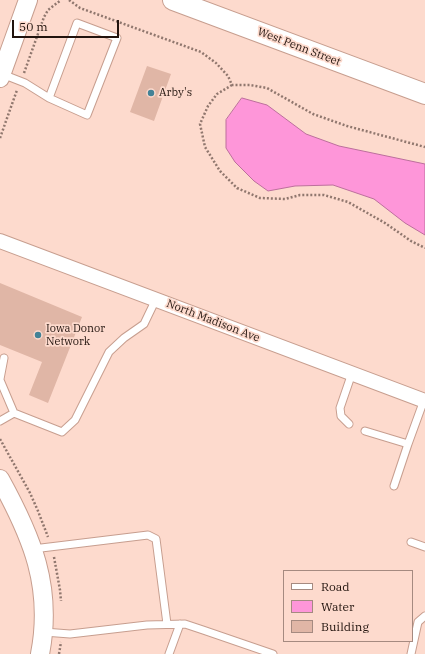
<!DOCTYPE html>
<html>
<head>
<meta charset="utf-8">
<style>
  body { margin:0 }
  #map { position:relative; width:425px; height:654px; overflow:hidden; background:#fddacd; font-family:"IBM Plex Serif",serif }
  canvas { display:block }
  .legend { position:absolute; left:283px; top:570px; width:130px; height:72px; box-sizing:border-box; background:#fddacd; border:1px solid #a58a80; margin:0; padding:5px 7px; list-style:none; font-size:12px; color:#21130d }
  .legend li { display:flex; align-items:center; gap:8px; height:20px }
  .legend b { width:20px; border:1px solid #a58a80 }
  .scale { position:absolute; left:12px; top:20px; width:107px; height:18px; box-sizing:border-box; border:2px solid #21130d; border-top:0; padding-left:5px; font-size:12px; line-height:14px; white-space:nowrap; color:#21130d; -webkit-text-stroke:3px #fddacd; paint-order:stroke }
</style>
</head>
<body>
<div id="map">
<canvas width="425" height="654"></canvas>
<ul class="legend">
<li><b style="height:5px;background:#fff"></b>Road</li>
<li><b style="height:11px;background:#fe96d9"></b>Water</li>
<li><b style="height:11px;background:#e0b6a6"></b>Building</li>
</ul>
<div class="scale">50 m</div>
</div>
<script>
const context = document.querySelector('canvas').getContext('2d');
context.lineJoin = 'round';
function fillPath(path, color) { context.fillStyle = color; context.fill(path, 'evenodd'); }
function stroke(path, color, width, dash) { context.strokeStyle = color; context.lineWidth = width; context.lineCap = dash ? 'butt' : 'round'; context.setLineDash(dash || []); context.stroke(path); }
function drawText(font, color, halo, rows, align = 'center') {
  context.font = font + ' "IBM Plex Serif",serif'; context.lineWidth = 3.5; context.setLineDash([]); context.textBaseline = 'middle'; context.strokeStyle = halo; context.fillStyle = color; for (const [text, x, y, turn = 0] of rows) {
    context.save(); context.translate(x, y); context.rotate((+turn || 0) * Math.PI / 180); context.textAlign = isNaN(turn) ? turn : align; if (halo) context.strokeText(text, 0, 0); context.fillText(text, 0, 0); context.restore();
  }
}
const water = new Path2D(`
  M242 98 267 105 306 134 339 146 425 164V235L405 223 374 199 333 185 295 186 268 191 254 181 235 162 226 148V120Z`);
fillPath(water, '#fe96d9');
stroke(water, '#bc6f9c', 1);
fillPath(new Path2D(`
  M147 66 171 74 154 121 130 112Z
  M0 283 82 317 48 403 29 395 42 362 0 345Z`), '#e0b6a6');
const service = new Path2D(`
  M2 74 25 83 49 98 87 115 117 38 77 23 49 98
  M0 379 4 358
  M0 380 14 413
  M0 421 14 413 62 432 75 420 109 352 124 338 144 324 156 299
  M349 424 341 416 340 408 352 373
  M365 431 408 444 424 400
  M394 486 408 444
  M411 542 425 547
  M33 549 148 535 156 539 167 624
  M44 632 70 634 147 625 185 624 203 630 273 654
  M169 654 180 624
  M411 654 418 622 425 616`);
const minor = new Path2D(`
  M0 241 425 401`);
const tertiary = new Path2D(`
  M0 78 28 0
  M0 479C32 537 53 587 40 654`);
const secondary = new Path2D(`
  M173 0 425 94`);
stroke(service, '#c79e8f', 9);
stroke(minor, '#c79e8f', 16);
stroke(tertiary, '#c79e8f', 20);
stroke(secondary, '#c79e8f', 22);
stroke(new Path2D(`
  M69 0 80 8 201 52 216 63 228 76 232 85H250L267 88 313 114 347 126 425 147
  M24 73 44 17 48 10 61 0
  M232 85 217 94 208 106 200 124 205 147 220 171 237 188 260 198 285 199 300 195H324L348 202 385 223 411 241 425 248
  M0 138 17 90
  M0 439 30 493 38 511 48 537
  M54 557 60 590 61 601
  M59 654 61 642`), '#90776e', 2.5, [2, 2]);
stroke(service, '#fff', 7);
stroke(minor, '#fff', 14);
stroke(tertiary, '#fff', 18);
stroke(secondary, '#fff', 20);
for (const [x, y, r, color] of [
  [151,93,4,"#438296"],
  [38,335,4,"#438296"]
]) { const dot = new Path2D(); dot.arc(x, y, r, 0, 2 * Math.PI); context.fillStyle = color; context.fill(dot); stroke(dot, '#fddacd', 1.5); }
drawText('11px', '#21130d', '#fddacd', [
  ["West Penn Street",299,47,21],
  ["North Madison Ave",213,321,21]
]);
drawText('11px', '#21130d', '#fddacd', [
  ["Arby's",159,93],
  ["Iowa Donor",46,329],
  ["Network",46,342]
], 'left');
</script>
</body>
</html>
